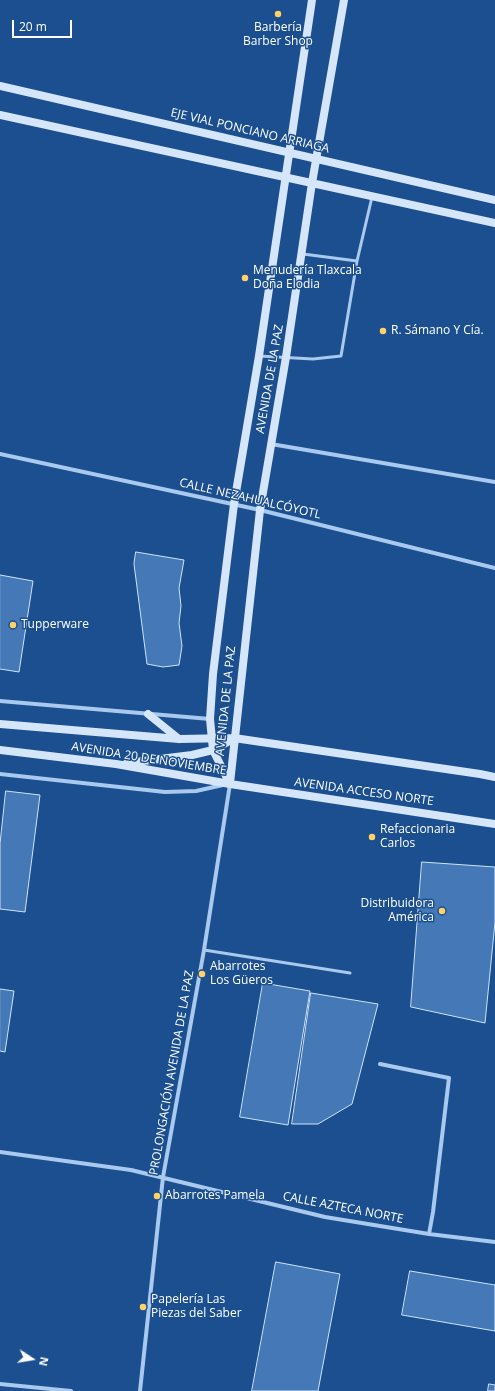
<!DOCTYPE html>
<html>
<head>
<meta charset="utf-8">
<style>
  body { margin:0 }
  #map { position:relative; width:495px; height:1391px; overflow:hidden; background:#1b4f8f; font-family:"Open Sans",sans-serif }
  canvas { display:block }
  .north { position:absolute; left:12px; top:1339px; width:40px; height:40px; -webkit-text-stroke:3px #1b4f8f; paint-order:stroke; rotate:102deg; font-size:11px; font-weight:700; line-height:16px; text-align:center; color:#fff }
  .north::after { content:''; display:block; margin:auto; width:14px; height:18px; background:#fff; clip-path:polygon(50% 0,100% 100%,50% 72%,0 100%) }
  .scale { position:absolute; left:12px; top:20px; width:60px; height:18px; box-sizing:border-box; border:2px solid #fff; border-top:0; padding-left:5px; font-size:12px; line-height:14px; white-space:nowrap; color:#fff; -webkit-text-stroke:3px #1b4f8f; paint-order:stroke }
</style>
</head>
<body>
<div id="map">
<canvas width="495" height="1391"></canvas>
<div class="north">N</div>
<div class="scale">20 m</div>
</div>
<script>
const context = document.querySelector('canvas').getContext('2d');
context.lineJoin = 'round';
function fillPath(path, color) { context.fillStyle = color; context.fill(path, 'evenodd'); }
function stroke(path, color, width, dash) { context.strokeStyle = color; context.lineWidth = width; context.lineCap = dash ? 'butt' : 'round'; context.setLineDash(dash || []); context.stroke(path); }
function drawText(font, color, halo, rows, align = 'center') {
  context.font = font + ' "Open Sans",sans-serif'; context.lineWidth = 3; context.setLineDash([]); context.textBaseline = 'middle'; context.strokeStyle = halo; context.fillStyle = color; for (const [text, x, y, turn = 0] of rows) {
    context.save(); context.translate(x, y); context.rotate((+turn || 0) * Math.PI / 180); context.textAlign = isNaN(turn) ? turn : align; if (halo) context.strokeText(text, 0, 0); context.fillText(text, 0, 0); context.restore();
  }
}
const building = new Path2D(`
  M136 552 184 560 179 588 181 606 179 623 182 646 179 665 163 667 147 664 134 564Z
  M0 575 33 581 19 672 0 669Z
  M6 791 40 795 25 912 0 909V844Z
  M422 862 495 867V922L485 1023 411 1007Z
  M263 983 310 991 288 1125 240 1117Z
  M0 989 14 991 5 1052 0 1051Z
  M311 993 378 1004 352 1104 318 1124H292Z
  M276 1262 340 1274 318 1391H252Z
  M410 1271 495 1285V1331L402 1315Z
  M489 1384 495 1385V1391H488Z`);
fillPath(building, '#4478b7');
stroke(building, '#cfe3fa', 1);
stroke(new Path2D(`
  M303 254 357 261
  M259 356 313 359 341 356 357 261 372 197
  M204 950 350 973`), '#a9c9ee', 3);
stroke(new Path2D(`
  M271 444 495 482
  M0 454 260 510 495 568
  M0 701 210 719
  M0 774 165 792 196 791 223 785
  M380 1064 449 1078 433 1212 429 1234
  M0 1152 131 1170 325 1217 429 1234 495 1242
  M0 1384 71 1391
  M140 1391 163 1177 204 950 230 784`), '#a9c9ee', 4);
stroke(new Path2D(`
  M0 86 495 200
  M0 115 495 223
  M148 714 179 739
  M0 724 179 739 234 738 480 774 495 777
  M0 750 116 764 230 784 495 824
  M127 763 192 755 213 750 233 739
  M230 783 260 510 286 357 312 183 344 0
  M230 784 213 750 210 719 213 674 234 504 259 356 312 0`), '#d6e6fa', 8);
for (const [x, y, r, color] of [
  [278,14,4,"#ffd166"],
  [245,278,4,"#ffd166"],
  [383,331,4,"#ffd166"],
  [13,625,4,"#ffd166"],
  [372,837,4,"#ffd166"],
  [442,911,4,"#ffd166"],
  [202,974,4,"#ffd166"],
  [157,1196,4,"#ffd166"],
  [143,1307,4,"#ffd166"]
]) { const dot = new Path2D(); dot.arc(x, y, r, 0, 2 * Math.PI); context.fillStyle = color; context.fill(dot); stroke(dot, '#1b4f8f', 1.5); }
drawText('12px', '#fff', '#1b4f8f', [
  ["Barbería",278,28,"center"],
  ["Barber Shop",278,42,"center"],
  ["Menudería Tlaxcala",253,271],
  ["Doña Elodia",253,285],
  ["R. Sámano Y Cía.",391,331],
  ["Tupperware",21,625],
  ["Refaccionaria",380,830],
  ["Carlos",380,844],
  ["Distribuidora",434,904,"right"],
  ["América",434,918,"right"],
  ["Abarrotes",210,967],
  ["Los Güeros",210,981],
  ["Abarrotes Pamela",165,1196],
  ["Papelería Las",151,1300],
  ["Piezas del Saber",151,1314]
], 'left');
drawText('12px', '#fff', '#1b4f8f', [
  ["EJE VIAL PONCIANO ARRIAGA",250,131,13],
  ["AVENIDA DE LA PAZ",270,379,-80],
  ["CALLE NEZAHUALCÓYOTL",250,499,13],
  ["AVENIDA DE LA PAZ",226,701,-84],
  ["AVENIDA 20 DE NOVIEMBRE",149,759,9],
  ["AVENIDA ACCESO NORTE",364,792,8],
  ["PROLONGACIÓN AVENIDA DE LA PAZ",172,1073,-80],
  ["CALLE AZTECA NORTE",343,1208,11]
]);
</script>
</body>
</html>
